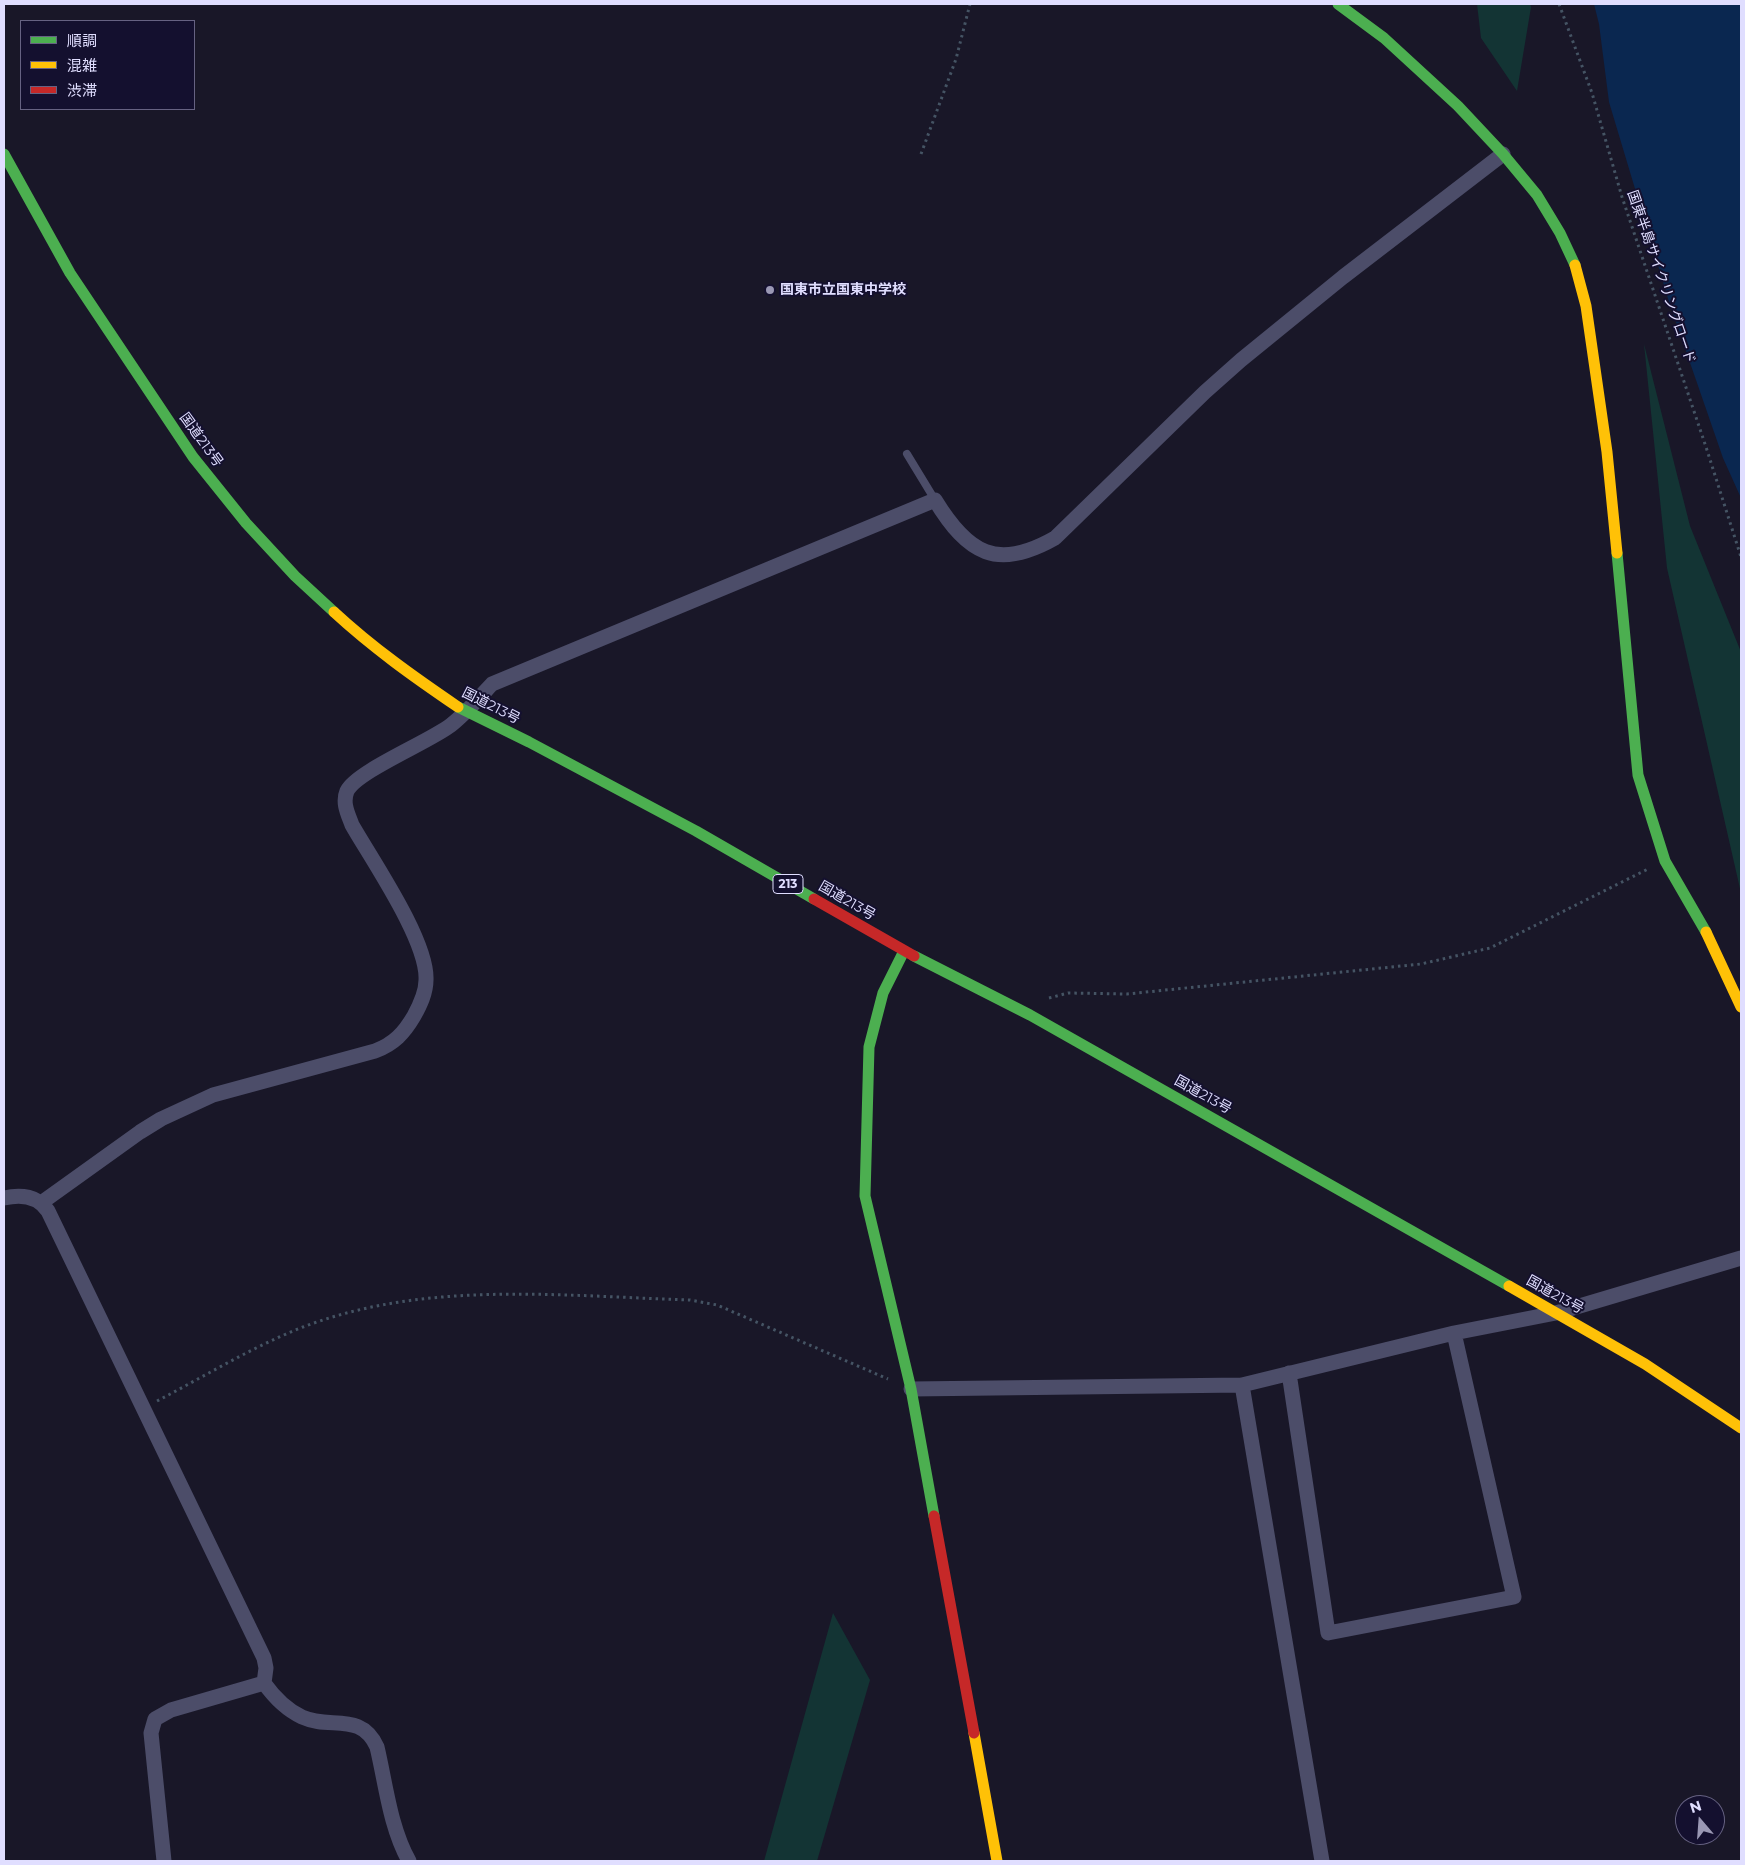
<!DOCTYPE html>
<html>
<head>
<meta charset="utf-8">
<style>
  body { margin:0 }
  #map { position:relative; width:1745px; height:1865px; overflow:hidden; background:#191728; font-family:Montserrat,"Noto Sans JP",sans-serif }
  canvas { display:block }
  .frame { position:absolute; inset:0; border:5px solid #e0deff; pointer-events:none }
  .legend { position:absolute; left:20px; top:20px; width:175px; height:90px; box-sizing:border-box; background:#14102f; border:1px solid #666282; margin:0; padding:6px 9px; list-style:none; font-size:15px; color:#e0deff }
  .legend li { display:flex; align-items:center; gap:10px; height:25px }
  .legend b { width:25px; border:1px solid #666282 }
  .north { position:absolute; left:1675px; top:1795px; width:50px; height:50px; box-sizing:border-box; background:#14102f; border:1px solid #666282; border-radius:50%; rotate:342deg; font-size:14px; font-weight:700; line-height:20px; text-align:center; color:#e0deff }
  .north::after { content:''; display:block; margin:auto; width:18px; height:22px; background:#9a98b4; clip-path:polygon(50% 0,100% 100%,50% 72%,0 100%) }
</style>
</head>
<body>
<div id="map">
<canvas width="1745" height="1865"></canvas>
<div class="frame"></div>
<ul class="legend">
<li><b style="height:6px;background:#4caf50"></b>順調</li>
<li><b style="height:6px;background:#ffc107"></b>混雑</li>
<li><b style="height:6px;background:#c62828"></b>渋滞</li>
</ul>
<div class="north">N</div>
</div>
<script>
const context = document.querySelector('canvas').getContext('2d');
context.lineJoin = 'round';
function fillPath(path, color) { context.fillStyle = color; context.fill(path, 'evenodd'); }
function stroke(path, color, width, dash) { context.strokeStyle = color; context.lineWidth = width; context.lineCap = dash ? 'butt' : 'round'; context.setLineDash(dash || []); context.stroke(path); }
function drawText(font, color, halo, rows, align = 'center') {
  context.font = font + ' Montserrat,"Noto Sans JP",sans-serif'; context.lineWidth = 4; context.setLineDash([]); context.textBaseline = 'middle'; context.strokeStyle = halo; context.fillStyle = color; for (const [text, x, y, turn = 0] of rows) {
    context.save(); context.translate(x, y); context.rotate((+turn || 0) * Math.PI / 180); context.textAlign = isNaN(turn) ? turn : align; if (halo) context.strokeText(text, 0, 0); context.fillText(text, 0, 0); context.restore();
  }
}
fillPath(new Path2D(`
  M1477 4H1530L1531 7 1517 91 1481 38Z
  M1644 344 1690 526 1741 652V893L1667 568Z
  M833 1613 870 1680 817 1861H764Z`), '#133434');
fillPath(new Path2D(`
  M1594 4H1741V498L1723 458 1669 302 1609 102 1599 24Z`), '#0a2750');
stroke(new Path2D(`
  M1559 4 1592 93 1622 197 1706 447 1741 557
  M921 154 956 59 970 4
  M1049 998 1068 993 1127 994 1421 964 1490 948 1648 869
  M157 1401C205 1376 252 1347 303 1327 426 1280 561 1296 690 1300L717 1305 888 1379`), '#455464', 3, [2.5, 4]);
stroke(new Path2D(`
  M907 454 935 500`), '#4c4d69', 8);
stroke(new Path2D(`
  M4 1198C21 1194 38 1196 48 1211L264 1658 266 1668 264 1683C274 1697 285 1709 302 1717 330 1730 361 1711 377 1747 386 1785 390 1827 409 1861
  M41 1203 140 1132 161 1119 213 1095 375 1051C394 1044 404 1033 414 1016 420 1005 426 993 426 980 428 941 372 860 352 825 348 814 342 803 347 791 357 771 429 742 451 725 466 713 479 698 492 684L935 500C968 554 997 571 1055 538L1205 392 1241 360 1343 277 1503 154
  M1289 1373 1328 1633 1514 1597 1454 1333
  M1242 1385 1322 1861
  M911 1389 1242 1385 1454 1333 1556 1313 1741 1258
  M164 1861 151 1733 155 1719 171 1710 264 1683`), '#4c4d69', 15);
stroke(new Path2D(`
  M1338 4 1384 38 1458 106 1503 154 1537 195 1560 233 1575 265
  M4 154 70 273 193 457 246 523 295 576 334 612
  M1617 553 1638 775 1665 861 1706 932
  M458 707 529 742 696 831 814 899
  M904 951 883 993 869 1047 865 1196 911 1389 934 1516
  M914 956 1030 1015 1509 1286`), '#4caf50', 11);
stroke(new Path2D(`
  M1575 265 1586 306 1607 452 1617 553
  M334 612C373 648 414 677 458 707
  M1706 932 1741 1007
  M1509 1286 1645 1364 1741 1428
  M974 1733 997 1861`), '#ffc107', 11);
stroke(new Path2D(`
  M814 899 914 956
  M934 1516 974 1733`), '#c62828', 11);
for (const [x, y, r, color] of [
  [770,290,5,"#9a98b4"]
]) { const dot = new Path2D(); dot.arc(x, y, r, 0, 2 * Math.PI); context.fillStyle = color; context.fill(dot); stroke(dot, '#14102f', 2); }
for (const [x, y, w] of [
  [788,884,30]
]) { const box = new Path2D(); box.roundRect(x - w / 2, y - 9.5, w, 19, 4); context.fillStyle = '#14102f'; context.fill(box); stroke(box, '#e0deff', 1); }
drawText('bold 12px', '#e0deff', null, [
  ["213",788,884]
]);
drawText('14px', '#e0deff', '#14102f', [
  ["国東半島サイクリングロード",1661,277,71],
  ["国道213号",201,440,54],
  ["国道213号",491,706,27],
  ["国道213号",847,901,30],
  ["国道213号",1203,1095,29],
  ["国道213号",1555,1295,29]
]);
drawText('bold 14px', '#e0deff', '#14102f', [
  ["国東市立国東中学校",780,290]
], 'left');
</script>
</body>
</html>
